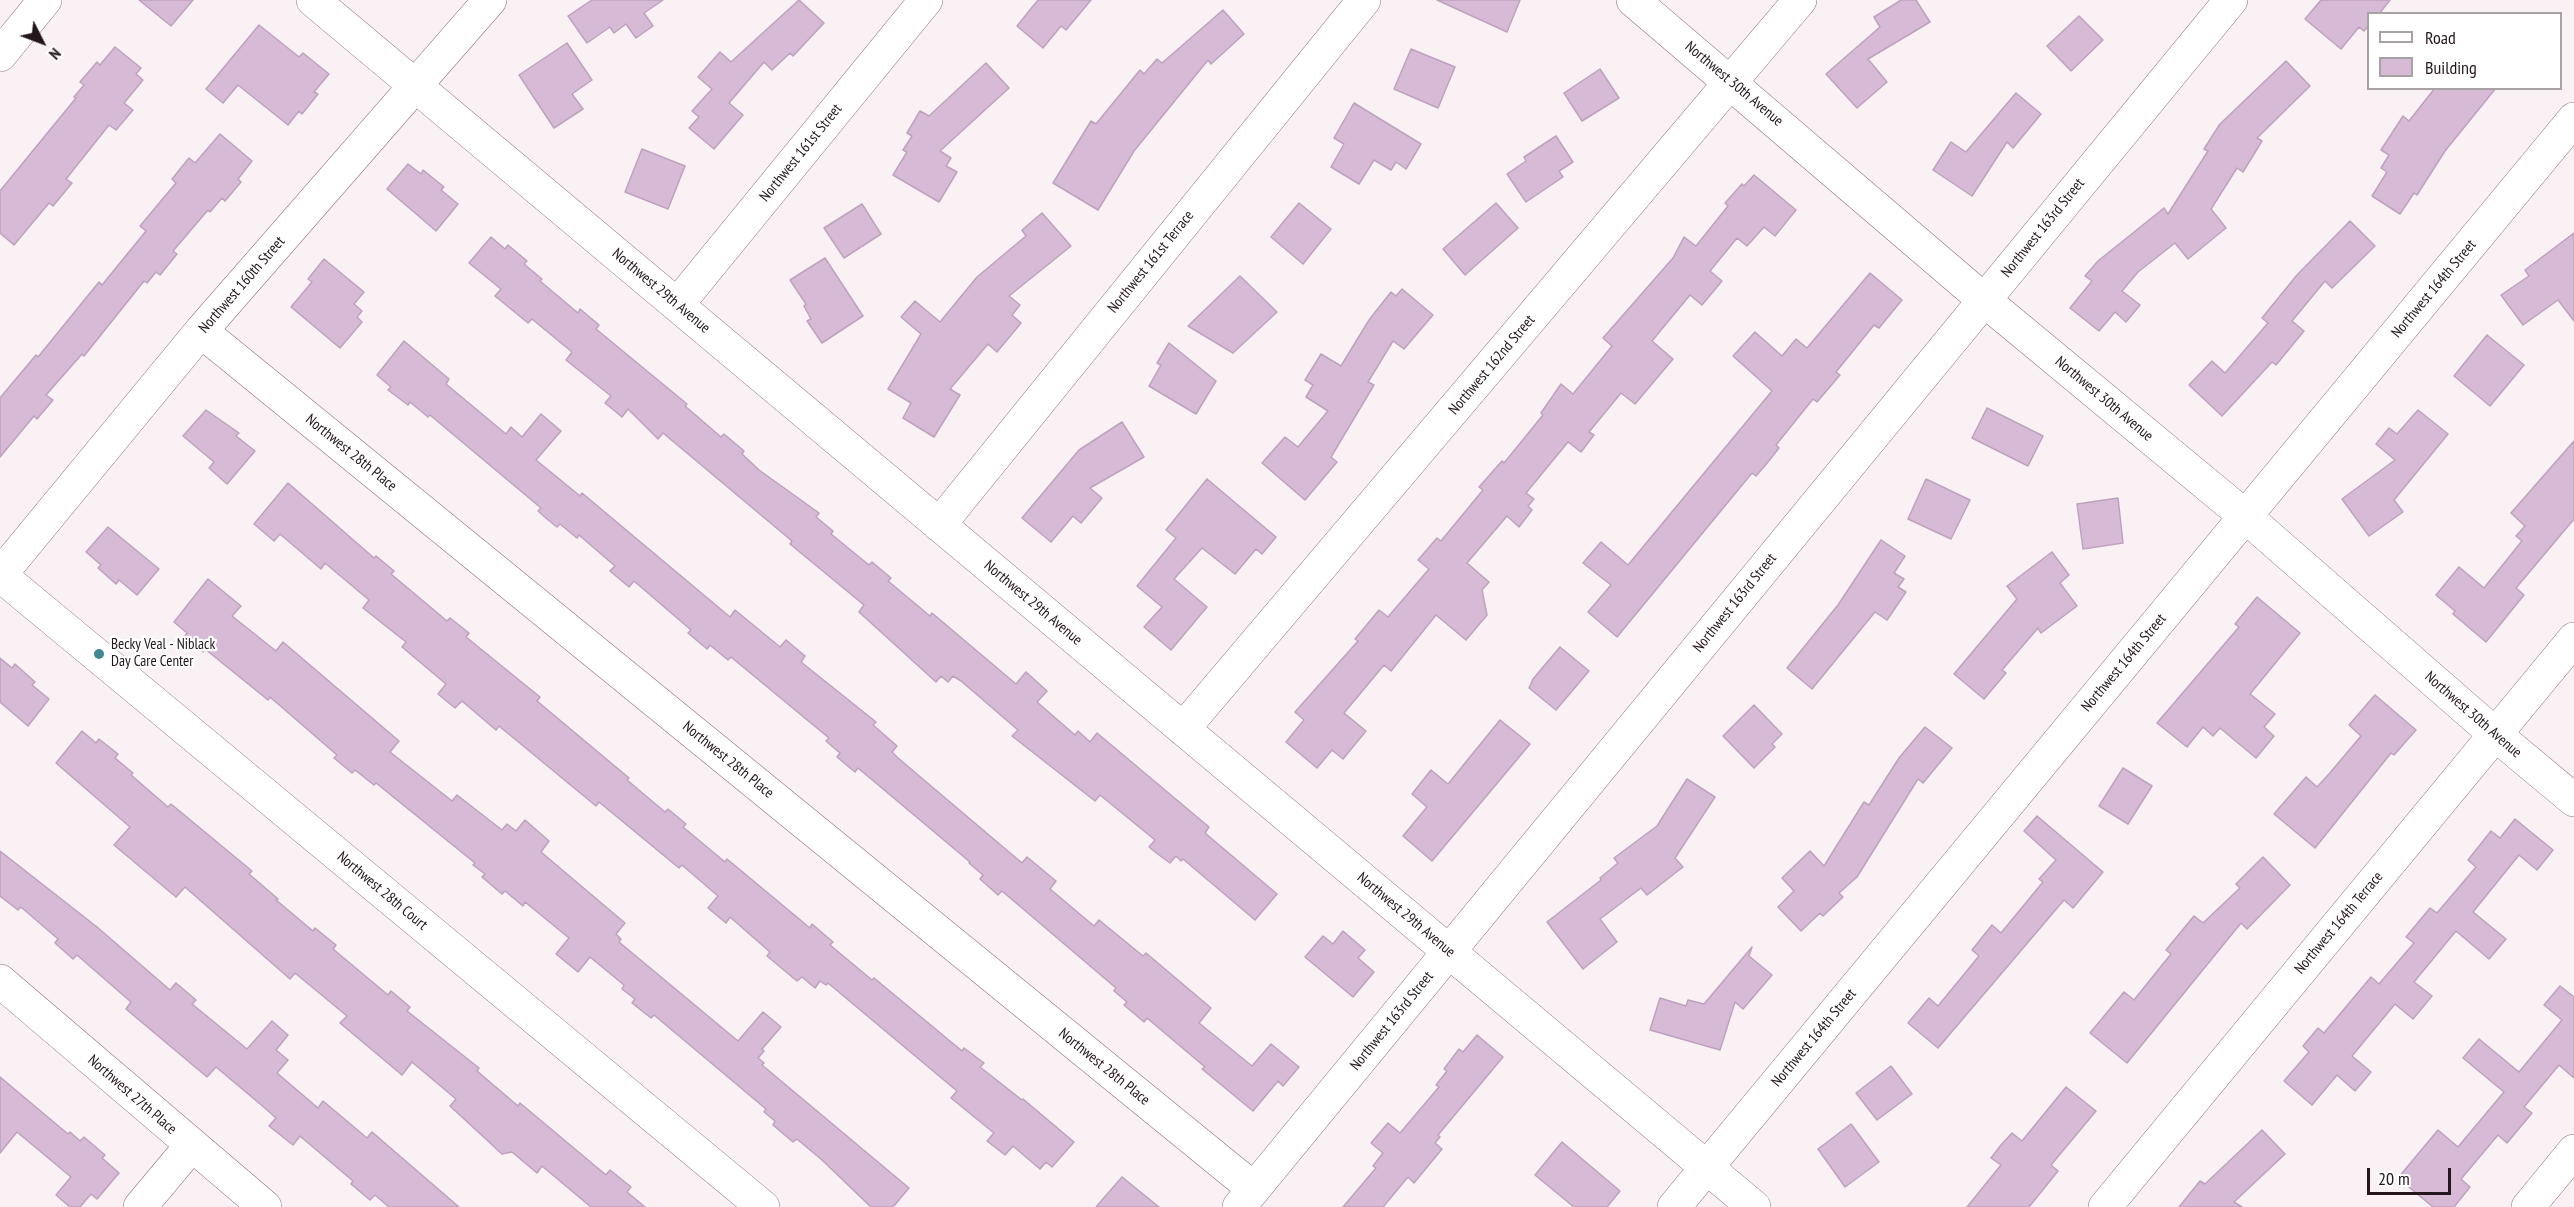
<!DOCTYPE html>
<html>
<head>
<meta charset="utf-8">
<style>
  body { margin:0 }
  #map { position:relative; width:2574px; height:1207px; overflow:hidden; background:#faf1f4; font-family:"PT Sans Narrow",sans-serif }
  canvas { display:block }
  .legend { position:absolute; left:2367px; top:12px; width:195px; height:78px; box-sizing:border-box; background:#fff; border:2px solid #a8a2a4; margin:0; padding:8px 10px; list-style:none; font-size:18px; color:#25161b }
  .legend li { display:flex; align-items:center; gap:12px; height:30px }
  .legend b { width:30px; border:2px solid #a8a2a4 }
  .north { position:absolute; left:12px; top:12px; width:60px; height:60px; -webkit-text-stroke:4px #fff; paint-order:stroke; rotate:132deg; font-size:16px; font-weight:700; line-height:24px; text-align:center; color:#25161b }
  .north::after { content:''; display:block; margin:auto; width:21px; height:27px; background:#25161b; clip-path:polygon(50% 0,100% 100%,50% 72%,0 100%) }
  .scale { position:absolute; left:2367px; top:1168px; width:84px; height:27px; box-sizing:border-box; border:3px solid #25161b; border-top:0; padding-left:8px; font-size:18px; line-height:21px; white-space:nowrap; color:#25161b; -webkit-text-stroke:4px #fff; paint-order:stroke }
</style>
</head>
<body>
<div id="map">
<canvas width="2574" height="1207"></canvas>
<ul class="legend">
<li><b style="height:8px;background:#fff"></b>Road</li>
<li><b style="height:16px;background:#d7bbd6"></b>Building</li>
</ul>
<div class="north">N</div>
<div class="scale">20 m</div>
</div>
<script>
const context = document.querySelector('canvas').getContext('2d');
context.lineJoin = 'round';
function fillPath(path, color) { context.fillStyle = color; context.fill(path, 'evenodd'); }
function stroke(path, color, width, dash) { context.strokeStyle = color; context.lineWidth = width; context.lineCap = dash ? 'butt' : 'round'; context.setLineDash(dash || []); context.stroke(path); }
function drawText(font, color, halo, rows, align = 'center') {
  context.font = font + ' "PT Sans Narrow",sans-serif'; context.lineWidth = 4.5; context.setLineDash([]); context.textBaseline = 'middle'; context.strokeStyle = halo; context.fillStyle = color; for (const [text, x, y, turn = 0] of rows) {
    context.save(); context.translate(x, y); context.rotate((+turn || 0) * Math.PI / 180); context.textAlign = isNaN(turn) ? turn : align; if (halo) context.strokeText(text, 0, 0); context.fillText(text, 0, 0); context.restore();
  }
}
const building = new Path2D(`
  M139 0H193L171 26Z
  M592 0H663L644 13 653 26 636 38 626 24 614 33 610 27 587 43 568 16Z
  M799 0 824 23 793 56 790 53 772 70 764 62 729 103 743 115 714 149 689 128 699 117 692 111 712 89 698 77 720 52 731 62Z
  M1038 0H1091L1066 30 1061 26 1043 48 1017 26Z
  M1437 0H1520L1507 32Z
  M1901 0H1916L1930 22 1868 59 1887 82 1857 108 1826 74 1880 27 1874 17Z
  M2321 0H2390L2379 14H2368V26L2364 31 2359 27 2341 49 2305 19Z
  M1223 10 1244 34 1211 64 1208 60 1134 151 1098 210 1053 183 1091 121 1096 124 1140 70 1144 74 1157 59 1162 63Z
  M2079 16 2103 40 2071 71 2047 46Z
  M259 25 299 57 303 53 329 74 314 92 318 94 302 114 299 111 288 125 238 85 223 103 206 89Z
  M567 43 592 80 572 94 583 109 554 128 519 75Z
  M115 47 141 68 136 74 143 80 124 103 133 110 116 130 109 125 66 179 72 183 53 206 49 203 14 245 0 233V191L76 98 74 97 84 85 80 82 97 62 100 65Z
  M1411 49 1455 67 1438 108 1394 89Z
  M2286 61 2310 86 2257 138 2262 141 2243 172 2237 168 2211 209 2226 228 2188 259 2175 243 2138 272 2122 291 2140 305 2126 322 2115 312 2099 331 2070 308 2092 281 2085 276 2098 261 2164 208 2168 214 2208 151 2204 149 2220 124Z
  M986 63 1009 88 940 151 951 158 946 166 957 172 939 202 893 175 907 152 903 150 912 136 907 133 920 111 929 116Z
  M1600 69 1619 98 1582 121 1564 93Z
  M2435 88H2496L2445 151 2417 195 2414 193 2400 214 2372 196 2387 172 2381 168 2389 155 2381 150 2403 116 2409 121Z
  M2016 93 2041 114 2013 148 2007 142 1972 196 1933 170 1951 142 1966 152Z
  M1354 103 1421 144 1406 169 1396 162 1391 170 1374 160 1359 184 1331 167 1344 144 1334 138Z
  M220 134 252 161 238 179 241 182 225 201 222 198 210 212 208 210 173 251 177 254 160 275 156 272 147 283 144 281 84 356 82 354 46 395 53 400 37 419 34 416 0 457V398L36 355 38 357 99 282 102 285 146 231 140 226 176 183 172 179 189 158 195 163Z
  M1556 136 1573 162 1559 171 1563 177 1526 202 1507 174 1526 161 1524 157Z
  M642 149 685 166 668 209 625 192Z
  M408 164 421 174 423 170 444 187 441 190 458 204 436 231 387 189Z
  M1754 175 1796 210 1775 236 1764 227 1747 246 1737 238 1710 271 1722 281 1702 305 1690 295 1652 341 1673 359 1635 404 1621 393 1589 432 1594 435 1581 452 1568 442 1526 493 1534 499 1528 506 1532 510 1519 527 1507 516 1467 563 1489 582 1482 590 1487 615 1466 640 1436 615 1391 671 1384 665 1344 713 1366 731 1343 759 1332 750 1317 768 1286 742 1304 720 1295 712 1358 641 1355 639 1379 610 1388 617 1429 569 1418 560 1437 538 1441 541 1483 490 1479 487 1502 461 1504 463 1543 415 1541 413 1561 384 1573 394 1612 346 1603 338 1673 258 1684 237 1696 246 1728 206 1725 203 1742 184 1744 186Z
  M1299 203 1331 229 1303 264 1271 237Z
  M1496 203 1518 228 1465 275 1443 249Z
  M862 204 881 234 844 258 824 228Z
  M1042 213 1071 246 1009 296 1020 305 1012 315 1021 323 997 352 988 344 950 389 960 395 934 437 903 418 911 403 888 389 921 334 901 317 915 301 940 322 977 277 1026 236 1022 230Z
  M2350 221 2375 246 2332 288 2325 281 2292 321 2304 331 2276 365 2272 362 2222 416 2189 385 2212 361 2225 373 2268 323 2262 318 2297 275Z
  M2574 233V321L2558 300 2523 325 2501 295 2529 276 2525 270Z
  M491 237 505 249 508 245 527 261 524 264 542 279 540 281 578 313 580 309 599 325 596 329 687 404 685 406 721 437 724 434 744 451 742 454 759 470 819 513 816 517 833 531 831 534 869 565 872 562 891 578 888 581 930 616 932 613 1016 684 1026 672 1047 691 1037 702 1075 735 1078 731 1090 742 1097 733 1209 827 1205 833 1277 894 1255 920 1183 859 1181 861 1176 856 1170 863 1159 855 1149 847 1155 840 1100 795 1095 801 1012 736 1018 730 961 681 953 676 948 682 941 676 936 682 859 612 864 605 790 544 792 541 663 433 658 439 628 409 622 417 605 403 611 396 566 360 572 352 532 319 528 323 495 296 501 289 469 263Z
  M825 258 863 316 822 343 807 321 811 319 804 306 806 304 790 280Z
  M324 259 364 292 354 304 362 311 357 317 362 322 340 348 291 307 312 282 308 279Z
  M1870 273 1902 300 1879 328 1874 325 1836 372 1840 375 1817 402 1813 399 1776 445 1779 448 1768 462 1756 476 1752 473 1617 637 1588 612 1611 585 1583 563 1601 542 1628 565 1772 391 1733 356 1755 332 1782 356 1796 339 1807 348Z
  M1240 276 1277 312 1233 353 1188 326Z
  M1402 289 1433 315 1404 349 1393 341 1368 382 1374 385 1331 457 1337 462 1305 500 1262 463 1285 437 1298 447 1328 411 1306 397 1313 385 1305 380 1321 354 1341 366 1369 320 1391 292 1396 296Z
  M2487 335 2524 365 2490 406 2454 376Z
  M404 341 449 379 446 384 506 434 511 427 522 437 541 414 561 431 536 460 580 496 582 493 730 617 735 610 780 647 786 640 805 656 801 662 876 722 873 725 897 746 892 752 898 758 1022 863 1027 857 1056 881 1050 889 1094 926 1099 920 1143 956 1146 953 1211 1008 1199 1023 1252 1066 1271 1044 1299 1067 1283 1086 1278 1081 1253 1111 1202 1069 1205 1067 1147 1018 1144 1022 1124 1005 1127 1002 1114 991 1116 988 1002 891 998 895 980 879 983 875 969 863 970 862 858 768 855 772 837 757 840 753 826 741 829 738 731 657 728 660 710 645 707 649 688 633 691 630 634 581 629 587 610 571 615 566 579 535 577 538 560 524 557 527 547 519 538 511 541 508 430 415 428 417 410 402 408 405 388 390 391 387 377 375Z
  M1169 343 1216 381 1196 414 1149 386 1161 365 1157 363Z
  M1987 408 2043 436 2028 466 1972 438Z
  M206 410 239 433 236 436 255 451 227 484 209 468 214 462 183 436Z
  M2418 410 2448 434 2394 500 2403 512 2369 536 2342 499 2395 460 2376 444 2389 428 2397 434Z
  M1122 422 1144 457 1090 488 1102 498 1081 523 1073 516 1051 542 1022 518 1079 450Z
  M2574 441V519L2516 588 2524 595 2486 642 2453 614 2455 611 2436 595 2459 567 2484 588 2522 541 2516 536 2525 526 2511 513Z
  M1207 479 1276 537 1262 554 1256 549 1235 574 1202 548 1174 579 1207 607 1171 650 1144 627 1162 607 1137 586 1176 538 1166 530Z
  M1926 479 1970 500 1951 539 1908 519Z
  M288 483 374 558 376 556 394 571 391 574 447 621 450 618 469 633 466 637 540 697 537 701 629 778 627 780 665 812 668 809 686 824 683 827 725 862 727 859 810 928 812 924 833 942 830 945 872 980 874 978 962 1051 964 1048 984 1063 980 1067 1022 1100 1023 1099 1074 1142 1052 1167 1046 1162 1040 1169 1013 1146 1005 1155 987 1141 994 1133 951 1098 957 1091 828 983 826 985 820 981 815 988 802 977 797 981 767 956 770 952 730 917 726 923 708 908 718 896 682 865 679 868 599 802 596 806 499 726 496 730 462 701 455 708 438 694 446 684 402 647 406 642 363 608 369 600 325 563 321 569 280 534 274 541 254 524Z
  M2118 498 2123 543 2083 549 2077 504Z
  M108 527 159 569 137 595 119 580 116 584 98 568 101 565 86 552Z
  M1881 540 1905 556 1894 573 1904 579 1898 587 1906 592 1887 620 1875 612 1812 689 1787 668 1838 605Z
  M2052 552 2069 575 2060 583 2077 606 2041 633 2038 628 2002 670 2006 673 1984 699 1954 674 2017 599 2007 586Z
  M208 579 241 606 232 616 276 651 283 642 399 741 390 752 452 801 457 795 502 830 507 824 516 831 525 820 549 841 541 852 625 923 616 934 621 939 619 942 738 1041 763 1012 781 1027 762 1049 764 1051 758 1058 764 1063 762 1065 909 1188 893 1207H871L822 1160 797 1139 793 1142 773 1125 775 1121 764 1112 766 1109 654 1015 651 1018 632 1003 635 999 622 989 624 985 590 957 578 972 556 954 569 938 525 902 523 906 505 891 502 894 482 877 485 874 473 865 475 863 376 783 374 785 355 770 352 773 334 758 337 755 270 697 268 700 205 649 203 652 185 636 187 633 174 622Z
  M2257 597 2300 633 2250 694 2275 714 2264 727 2274 736 2256 758 2220 728 2213 736 2203 727 2187 747 2157 723 2239 627 2235 624Z
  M1560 647 1589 671 1556 710 1529 688 1533 679Z
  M0 658 12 668 15 664 35 682 32 685 49 699 28 726 0 702Z
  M2375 695 2416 730 2394 755 2391 753 2315 848 2274 814 2306 777 2317 787 2329 774 2361 736 2349 725Z
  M1754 705 1782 734 1772 744 1775 747 1754 768 1723 736Z
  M1500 720 1530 744 1432 861 1403 836 1427 807 1412 794 1431 770 1448 784Z
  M1925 727 1952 748 1923 783 1918 779 1857 877 1839 893 1843 897 1823 916 1820 913 1801 931 1778 907 1794 891 1782 878 1810 851 1824 866 1864 802 1869 805 1899 758Z
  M82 731 96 743 99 739 118 754 115 758 133 773 131 775 168 807 171 804 252 871 249 874 278 899 276 900 313 931 315 928 336 945 333 949 388 995 391 991 410 1007 407 1011 479 1068 477 1071 518 1106 520 1103 606 1175 610 1170 631 1187 627 1192 645 1207H591L542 1166 537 1173 512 1152 502 1154 450 1106 456 1099 412 1062 402 1075 340 1023 347 1016 295 973 290 979 185 887 176 897 114 845 130 827 56 763Z
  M2123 768 2152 786 2128 824 2099 806Z
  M1687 779 1715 797 1675 858 1683 867 1647 895 1641 888 1600 919 1617 942 1583 969 1547 922 1601 880 1600 878 1618 863 1614 858 1657 826Z
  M2037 816 2103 872 2073 908 2064 900 1938 1048 1908 1023 1929 998 1938 1006 1979 956 1972 950 1992 925 2001 933 2043 882 2039 879 2056 860 2024 831Z
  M2515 819 2553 850 2537 870 2519 855 2473 912 2506 939 2489 959 2456 931 2414 982 2432 996 2413 1019 2395 1004 2352 1056 2371 1072 2355 1091 2337 1075 2312 1105 2284 1081 2309 1052 2303 1046 2318 1028 2324 1033 2371 977 2379 984 2414 943 2406 937 2430 908 2437 913 2476 867 2468 860 2491 831 2500 838Z
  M0 851 97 927 170 990 176 983 196 1000 192 1004 247 1049 272 1021 288 1035 276 1050 288 1060 277 1073 318 1108 323 1101 367 1138 372 1132 459 1207H389L375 1195 370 1200 351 1184 353 1181 300 1136 293 1145 269 1126 276 1118 266 1109 216 1067 207 1077 126 1009 131 1002 77 955 73 959 55 943 58 939 21 907 18 910 0 896Z
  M2263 857 2290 885 2247 929 2241 923 2127 1063 2090 1033 2124 992 2134 1000 2171 954 2166 950 2194 916 2203 923 2240 888 2236 884Z
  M1343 931 1365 950 1358 958 1374 972 1353 997 1305 957 1323 936 1333 944Z
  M1752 947 1749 956 1772 975 1743 1009 1735 1002 1720 1050 1650 1030 1660 998 1686 1006 1688 1000 1704 1004Z
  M2560 986 2574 997V1078L2559 1065 2524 1107 2532 1113 2507 1143 2498 1135 2461 1179 2470 1187 2454 1207H2433L2398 1178 2438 1130 2458 1147 2504 1092 2463 1058 2479 1039 2519 1072 2562 1020 2544 1005Z
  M1477 1035 1503 1057 1438 1135 1440 1137 1435 1143 1442 1149 1414 1183 1408 1177 1383 1207H1343L1376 1168 1373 1166 1383 1153 1371 1143 1388 1123 1400 1133 1439 1087 1436 1085 1447 1071 1444 1069 1459 1049 1463 1052Z
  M1891 1066 1912 1094 1877 1120 1856 1093Z
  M0 1077 68 1134 70 1132 80 1141 84 1137 105 1155 102 1158 119 1173 97 1199 91 1194 80 1207H70L56 1195 71 1177 17 1132 0 1153Z
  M2066 1087 2096 1111 2051 1165 2058 1171 2029 1207H1967L2001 1165 1991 1158 2001 1145 2012 1133 2022 1141Z
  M1851 1124 1879 1162 1845 1187 1818 1149Z
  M2262 1130 2285 1154 2234 1202 2242 1207H2179L2200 1181 2205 1184Z
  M1562 1142 1620 1191 1607 1207H1574L1535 1175Z
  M1122 1177 1159 1207H1096Z`);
fillPath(building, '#d7bbd6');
stroke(building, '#bea2bd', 1.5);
const minor = new Path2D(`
  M313 0 1754 1207
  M1633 0 1984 300 2245 516 2496 735 2574 800
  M0 55 45 0
  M677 305 926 0
  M201 331 1254 1189
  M939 525 1364 0
  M0 575 763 1207
  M0 575 201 331 490 0
  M1183 729 1800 0
  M0 981 265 1207
  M140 1207 191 1146
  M1239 1207 2231 0
  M1674 1207 2574 119
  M2105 1207 2574 639
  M2528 1207 2574 1151`);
stroke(minor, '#946f7b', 34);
stroke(minor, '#fff', 33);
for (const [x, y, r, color] of [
  [99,654,6,"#428892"]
]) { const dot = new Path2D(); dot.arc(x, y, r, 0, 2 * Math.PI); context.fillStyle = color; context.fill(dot); stroke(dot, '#fff', 2); }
drawText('15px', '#25161b', '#fff', [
  ["Northwest 30th Avenue",1734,84,40],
  ["Northwest 161st Street",801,153,-51],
  ["Northwest 163rd Street",2043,228,-51],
  ["Northwest 161st Terrace",1151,262,-51],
  ["Northwest 160th Street",242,285,-49],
  ["Northwest 164th Street",2434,289,-50],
  ["Northwest 29th Avenue",661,291,40],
  ["Northwest 162nd Street",1492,365,-50],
  ["Northwest 30th Avenue",2104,399,40],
  ["Northwest 28th Place",351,453,39],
  ["Northwest 29th Avenue",1033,603,40],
  ["Northwest 163rd Street",1735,603,-51],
  ["Northwest 164th Street",2124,663,-50],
  ["Northwest 30th Avenue",2473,715,41],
  ["Northwest 28th Place",728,760,39],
  ["Northwest 28th Court",382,891,40],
  ["Northwest 29th Avenue",1406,915,40],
  ["Northwest 164th Terrace",2339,923,-50],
  ["Northwest 163rd Street",1392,1021,-51],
  ["Northwest 164th Street",1814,1038,-50],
  ["Northwest 28th Place",1104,1067,39],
  ["Northwest 27th Place",132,1095,41]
]);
drawText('15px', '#25161b', '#fff', [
  ["Becky Veal - Niblack",111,645],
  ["Day Care Center",111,662]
], 'left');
</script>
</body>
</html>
